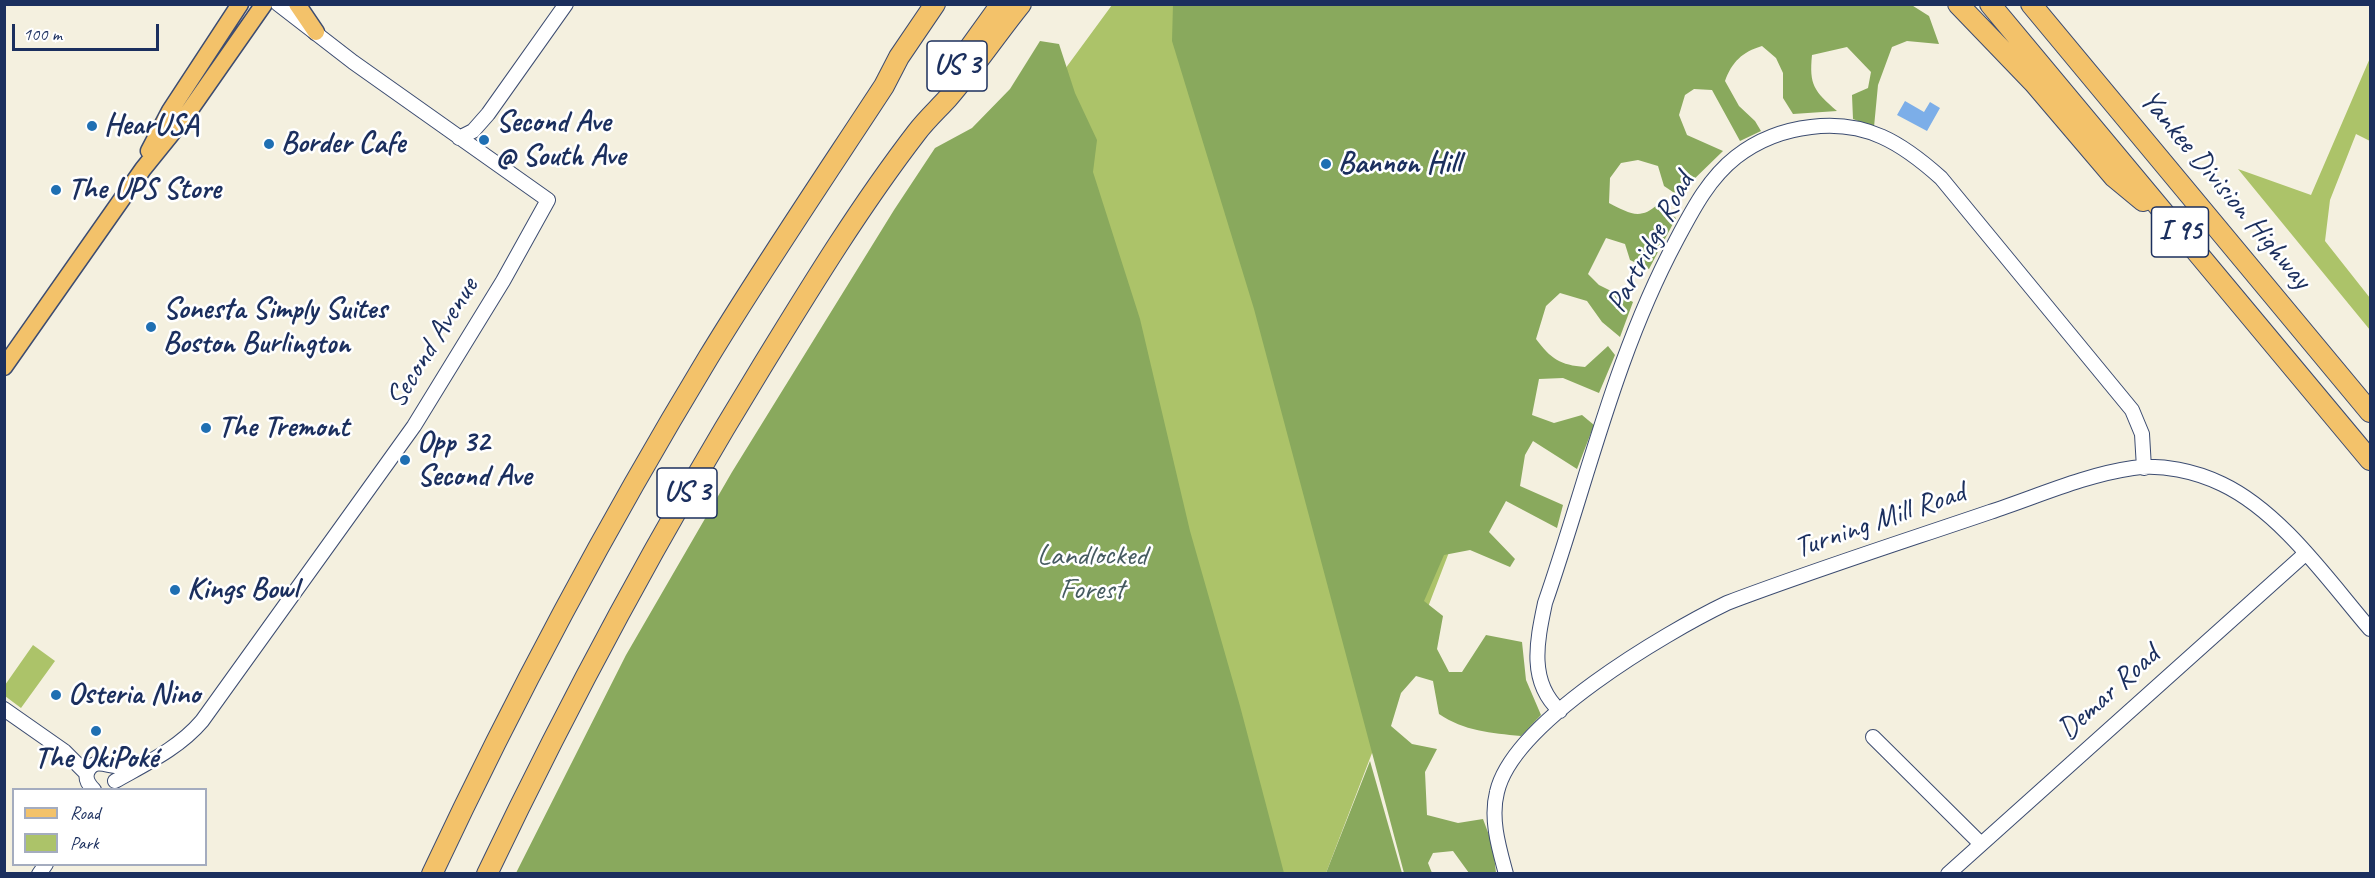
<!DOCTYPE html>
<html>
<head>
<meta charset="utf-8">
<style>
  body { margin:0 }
  #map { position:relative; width:2375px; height:878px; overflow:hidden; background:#f4f0df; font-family:Caveat,sans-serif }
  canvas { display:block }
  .frame { position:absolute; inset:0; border:6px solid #1b2f5e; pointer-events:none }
  .legend { position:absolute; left:12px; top:788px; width:195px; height:78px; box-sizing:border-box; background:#fff; border:2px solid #a4acbf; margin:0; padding:8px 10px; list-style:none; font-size:18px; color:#1b2f5e }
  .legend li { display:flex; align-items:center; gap:12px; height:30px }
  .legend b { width:30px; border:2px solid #a4acbf }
  .scale { position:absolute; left:12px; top:24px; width:147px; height:27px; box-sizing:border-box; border:3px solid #1b2f5e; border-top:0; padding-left:8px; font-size:18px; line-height:21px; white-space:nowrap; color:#1b2f5e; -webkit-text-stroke:4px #fff; paint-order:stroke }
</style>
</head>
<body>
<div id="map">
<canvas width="2375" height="878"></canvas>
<div class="frame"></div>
<ul class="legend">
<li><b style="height:8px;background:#f3c26a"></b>Road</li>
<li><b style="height:16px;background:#acc369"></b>Park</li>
</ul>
<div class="scale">100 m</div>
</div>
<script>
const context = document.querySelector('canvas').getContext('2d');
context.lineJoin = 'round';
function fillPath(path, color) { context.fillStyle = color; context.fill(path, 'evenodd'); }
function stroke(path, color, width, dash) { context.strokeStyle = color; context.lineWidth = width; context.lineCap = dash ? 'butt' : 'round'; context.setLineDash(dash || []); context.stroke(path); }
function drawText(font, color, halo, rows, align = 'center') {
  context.font = font + ' Caveat,sans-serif'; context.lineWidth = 5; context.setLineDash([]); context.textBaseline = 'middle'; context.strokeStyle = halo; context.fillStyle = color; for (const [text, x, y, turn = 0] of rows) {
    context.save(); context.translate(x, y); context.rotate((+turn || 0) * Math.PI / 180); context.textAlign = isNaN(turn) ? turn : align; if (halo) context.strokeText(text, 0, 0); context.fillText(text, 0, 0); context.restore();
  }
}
fillPath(new Path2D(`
  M1112 5H1653L1451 547 1326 873 586 874 1010 144Z
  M2370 58V141L2356 134 2330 200 2325 241 2370 298V330L2238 169 2311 195Z
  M33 645 55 661 21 708 5 696V685Z`), '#acc369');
fillPath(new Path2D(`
  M1173 4H1910L1929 16 1939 44 1907 41 1892 47 1878 85 1874 127 1853 119 1852 95 1868 88 1871 72 1847 47 1812 55C1809 85 1814 91 1837 111L1793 114 1783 98V73L1776 58 1762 46C1742 52 1732 62 1725 81L1739 106 1755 121 1761 131 1740 141 1712 90 1694 89 1685 95 1679 115 1687 135 1723 151 1687 186 1682 198 1664 186 1658 166 1638 160 1621 163 1610 178 1609 203C1629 213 1640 221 1658 204L1676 218 1649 269 1630 260 1625 244 1606 238 1588 274 1599 285 1633 302 1620 337 1602 322 1587 301 1560 293 1546 306 1536 339C1551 359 1560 365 1585 367L1608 346 1615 355 1599 393 1563 378 1539 379 1532 415 1554 423 1582 415 1594 425 1577 469 1533 441 1525 455 1520 486 1563 505 1557 528 1506 501 1489 532 1515 559 1510 567 1470 550 1444 555 1424 601 1443 616 1437 649 1449 672H1462L1486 635 1522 642 1526 680 1541 715 1521 736C1491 733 1464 731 1439 714L1433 681 1416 676 1401 693 1391 726 1412 744 1437 749 1425 772 1427 815 1458 823 1483 819 1493 846 1496 873H1469L1453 851 1433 853 1428 863 1432 873H1404L1254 309 1172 41Z
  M1040 41 1059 44 1075 93 1097 140 1093 172 1140 319 1190 531 1240 706 1284 873H516L626 655 732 472 894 210 935 148 972 128 1010 89Z
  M1370 761 1402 873H1326Z`), '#89a95d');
fillPath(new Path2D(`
  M1905 101 1924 112 1930 102 1940 108 1927 131 1897 115Z`), '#7caee8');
const minor = new Path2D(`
  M459 138 473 131 488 114 566 4
  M4 709 64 751 87 774
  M1560 711C1528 682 1537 641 1545 603 1587 482 1615 355 1676 241 1692 211 1708 179 1736 157 1758 140 1784 130 1811 127 1866 120 1902 143 1941 178L2132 410 2142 434 2144 468
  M1873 737 1981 844
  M115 781C147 763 179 748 202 721L414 426 503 281 548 200 353 62 278 4
  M94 790C89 785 85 780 87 773 92 758 105 765 115 766 123 766 131 766 139 765
  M39 874 46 864
  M1506 874C1499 848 1490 819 1497 792 1513 722 1665 633 1727 603 1814 570 1902 542 1990 512 2036 497 2084 475 2133 468 2162 464 2195 471 2222 484 2281 512 2328 580 2370 629
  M1948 874 2305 554`);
const major = new Path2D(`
  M297 4 316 32
  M149 151 170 111 240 4
  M4 367 143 169 185 117 264 4`);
const highway = new Path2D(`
  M1958 4 2034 83 2114 177 2143 201
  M1990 4 2370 460
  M2031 4 2370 412
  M960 61 1001 4
  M432 874C515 697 607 525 708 358 764 266 825 176 884 86L899 57 935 4
  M487 874C570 700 661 531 761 368 810 288 860 206 917 132 926 120 938 109 948 98 974 68 996 35 1021 4`);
stroke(minor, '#3c4c71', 16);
stroke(major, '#3c4c71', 19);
stroke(highway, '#3c4c71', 22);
stroke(minor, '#fff', 14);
stroke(major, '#f3c26a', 16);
stroke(highway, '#f3c26a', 20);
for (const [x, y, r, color] of [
  [92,126,6,"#1f6fb2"],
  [484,140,6,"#1f6fb2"],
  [269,144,6,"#1f6fb2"],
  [1326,164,6,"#1f6fb2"],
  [56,190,6,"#1f6fb2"],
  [151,327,6,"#1f6fb2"],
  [206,428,6,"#1f6fb2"],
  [405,460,6,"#1f6fb2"],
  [175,590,6,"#1f6fb2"],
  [56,695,6,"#1f6fb2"],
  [96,731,6,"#1f6fb2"]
]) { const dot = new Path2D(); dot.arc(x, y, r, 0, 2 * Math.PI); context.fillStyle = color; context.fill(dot); stroke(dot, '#fff', 2); }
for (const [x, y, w] of [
  [957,66,60],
  [2180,232,57],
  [687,493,60]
]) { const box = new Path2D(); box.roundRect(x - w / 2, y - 25, w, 50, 4.5); context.fillStyle = '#fff'; context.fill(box); stroke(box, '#1b2f5e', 1.5); }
drawText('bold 28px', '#1b2f5e', null, [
  ["US 3",957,66],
  ["I 95",2180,232],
  ["US 3",687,493]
]);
drawText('bold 30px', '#1b2f5e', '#fff', [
  ["Second Ave",496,123],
  ["@ South Ave",496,157],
  ["HearUSA",104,126],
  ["Border Cafe",281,144],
  ["Bannon Hill",1338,164],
  ["The UPS Store",68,190],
  ["Sonesta Simply Suites",163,310],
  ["Boston Burlington",163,344],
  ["The Tremont",218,428],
  ["Opp 32",417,443],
  ["Second Ave",417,477],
  ["Kings Bowl",187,590],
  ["Osteria Nino",68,695],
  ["The OkiPoké",96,759,"center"]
], 'left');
drawText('30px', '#1b2f5e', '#fff', [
  ["Yankee Division Highway",2225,190,50],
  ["Partridge Road",1651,243,-62],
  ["Second Avenue",433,343,-58],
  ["Turning Mill Road",1880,521,-19],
  ["Demar Road",2109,693,-42]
]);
drawText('30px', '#465b61', '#fff', [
  ["Landlocked",1092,556],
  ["Forest",1092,590]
]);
</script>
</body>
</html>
